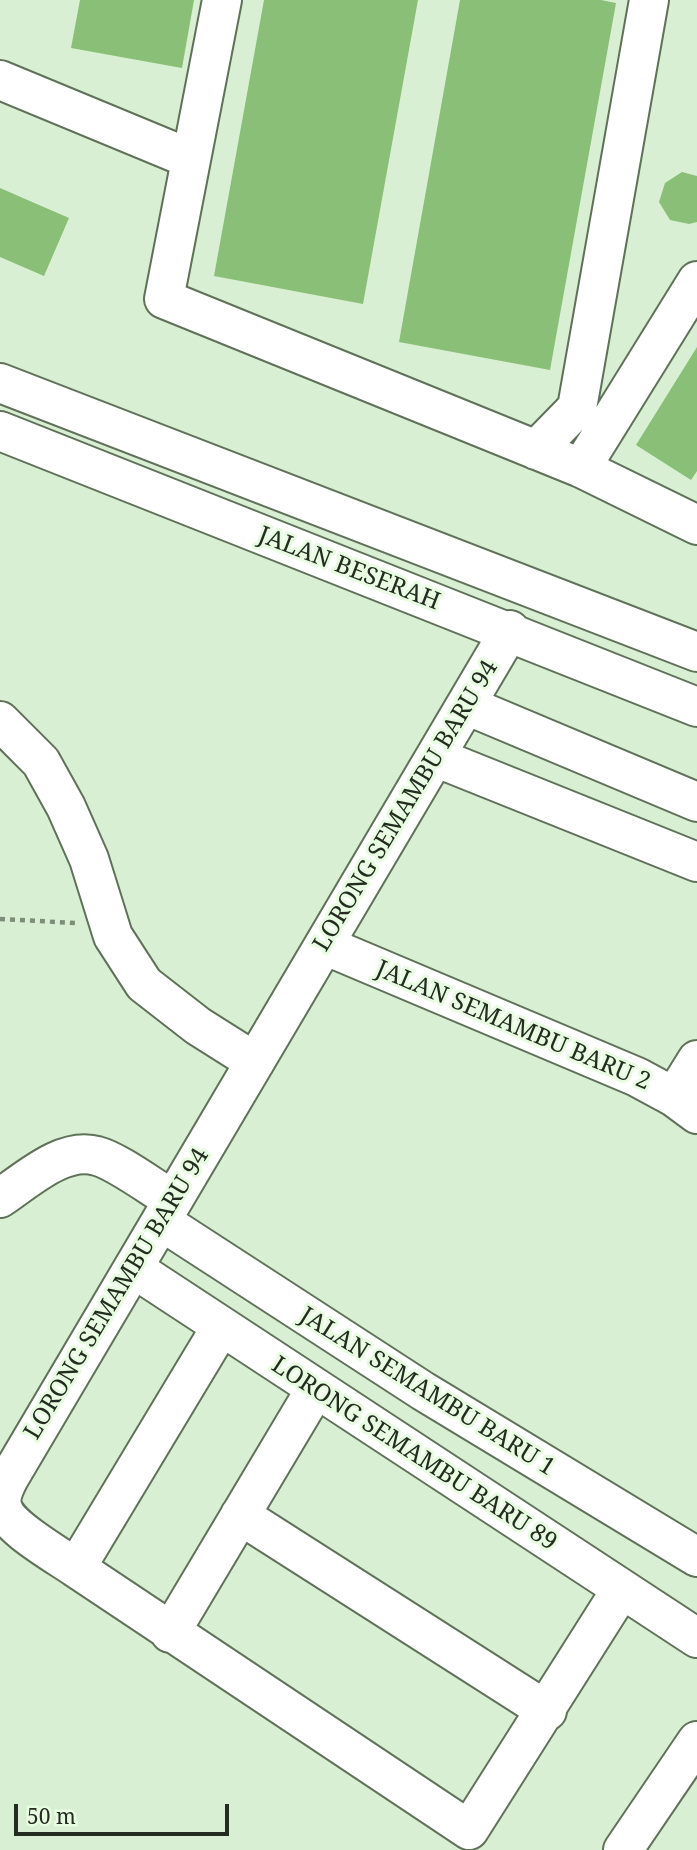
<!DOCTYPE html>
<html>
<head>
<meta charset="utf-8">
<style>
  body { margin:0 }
  #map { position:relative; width:697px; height:1850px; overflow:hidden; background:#d9efd3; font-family:"Noto Serif",serif }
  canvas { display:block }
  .scale { position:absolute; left:14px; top:1804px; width:215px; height:32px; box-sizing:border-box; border:4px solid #242c22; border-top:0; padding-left:9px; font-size:21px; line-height:24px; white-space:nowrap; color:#242c22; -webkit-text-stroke:5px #e7fce0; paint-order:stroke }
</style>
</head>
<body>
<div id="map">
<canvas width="697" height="1850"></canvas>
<div class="scale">50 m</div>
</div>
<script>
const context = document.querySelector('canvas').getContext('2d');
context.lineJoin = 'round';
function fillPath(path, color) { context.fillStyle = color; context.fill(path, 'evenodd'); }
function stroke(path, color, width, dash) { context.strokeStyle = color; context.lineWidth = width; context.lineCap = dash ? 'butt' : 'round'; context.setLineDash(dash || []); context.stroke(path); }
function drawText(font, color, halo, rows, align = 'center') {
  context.font = font + ' "Noto Serif",serif'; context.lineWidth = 6; context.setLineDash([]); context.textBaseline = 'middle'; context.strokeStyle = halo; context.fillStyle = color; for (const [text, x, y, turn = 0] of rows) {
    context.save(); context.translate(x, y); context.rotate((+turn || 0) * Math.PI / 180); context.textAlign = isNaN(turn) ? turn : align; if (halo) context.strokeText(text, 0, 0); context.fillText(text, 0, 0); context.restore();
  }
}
fillPath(new Path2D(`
  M80 0H194L182 68 71 48Z
  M264 0H418L363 304 214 276Z
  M460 0H601L616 3 550 370 399 342Z
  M682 172 697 176V222L689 224 670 220 659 202 665 183Z
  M0 188 69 218 44 276 0 257Z
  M697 347V471L691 480 636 445Z`), '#89bf76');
const minor = new Path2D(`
  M222 0 164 299 581 468 697 525
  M0 80 191 159
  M536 450 577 408 649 0
  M581 468 697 281
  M510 630 9 1478C5 1486 0 1496 2 1505 5 1526 59 1556 76 1568L469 1830 621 1590
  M466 705 697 802
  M0 721 41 762 66 807 89 859 113 936 144 984 198 1026 255 1062
  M435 757 697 862
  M324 945 637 1077 674 1097 697 1114
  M674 1097 697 1060
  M0 1198C26 1181 63 1146 97 1156 117 1161 154 1189 173 1200
  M161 1221 423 1391 697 1557
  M133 1268 697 1638
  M240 1515 547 1711
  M76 1568 221 1327
  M170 1633 315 1390
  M623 1850 697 1741`);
const highway = new Path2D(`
  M0 383 697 652
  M0 431 697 707`);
stroke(minor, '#5f7259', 42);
stroke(highway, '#5f7259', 42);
stroke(new Path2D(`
  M0 919 76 923`), '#7e8d7a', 4.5, [5, 5]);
stroke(minor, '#fff', 38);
stroke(highway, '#fff', 38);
drawText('24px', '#242c22', '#e7fce0', [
  ["JALAN BESERAH",349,569,21],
  ["LORONG SEMAMBU BARU 94",406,806,-59],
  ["JALAN SEMAMBU BARU 2",513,1026,23],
  ["LORONG SEMAMBU BARU 94",117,1294,-59],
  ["JALAN SEMAMBU BARU 1",427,1392,32],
  ["LORONG SEMAMBU BARU 89",414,1454,33]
]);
</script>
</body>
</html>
